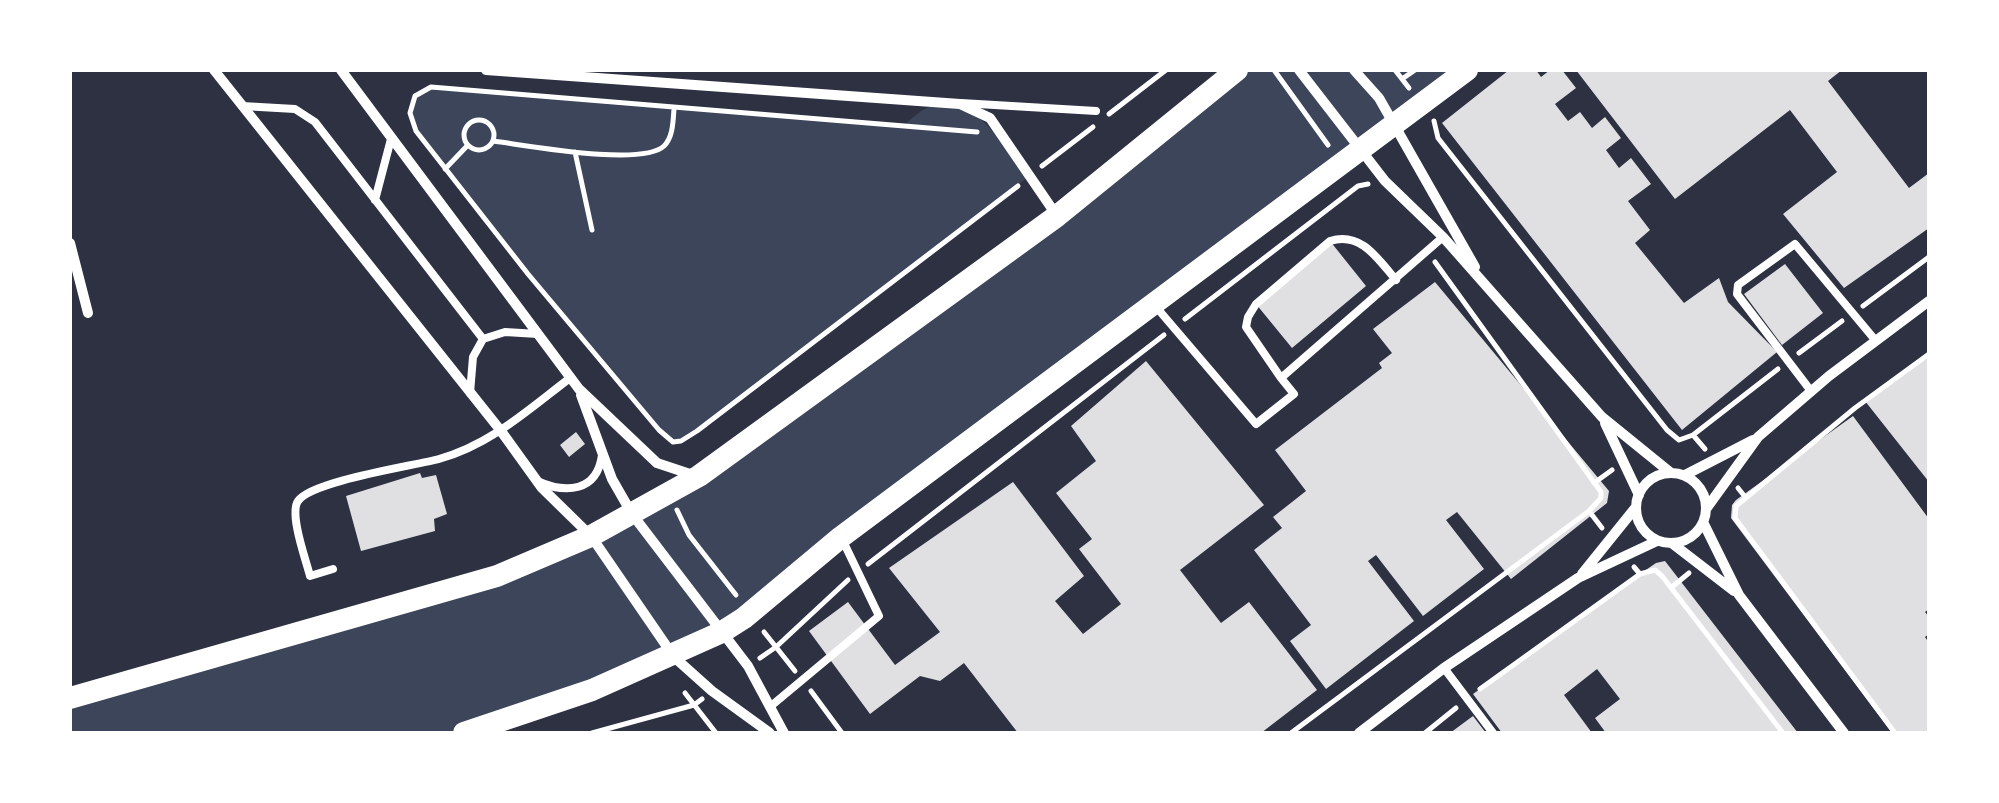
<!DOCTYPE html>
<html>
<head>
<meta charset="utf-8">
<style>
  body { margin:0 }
  #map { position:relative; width:1999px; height:803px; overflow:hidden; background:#2d3142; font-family:"PT Sans Narrow",sans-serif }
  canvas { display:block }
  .frame { position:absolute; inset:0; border:72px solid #fff; pointer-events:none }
</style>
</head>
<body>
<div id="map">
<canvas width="1999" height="803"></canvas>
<div class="frame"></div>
</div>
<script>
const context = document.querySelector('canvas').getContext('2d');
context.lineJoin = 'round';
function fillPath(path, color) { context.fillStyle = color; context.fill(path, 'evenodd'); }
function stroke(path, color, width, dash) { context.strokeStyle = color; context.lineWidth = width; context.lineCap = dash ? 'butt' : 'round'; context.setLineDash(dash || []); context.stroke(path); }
fillPath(new Path2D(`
  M1239 70H1466L736 624 464 733H70V698L432 592 669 494Z
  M431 87 626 106 906 124C959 68 998 137 1027 178L681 441 666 438 528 274 416 131 410 113 415 96Z`), '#3c4559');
fillPath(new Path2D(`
  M1509 70H1536L1541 77 1550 70H1562L1576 88 1555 104 1568 121 1580 112 1592 128 1605 117 1621 138 1606 150 1619 168 1631 158 1651 184 1628 201 1650 230 1635 243 1684 303 1719 278 1728 302 1777 352 1682 430 1442 123Z
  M1576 70H1842L1828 81 1909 188 1929 173V228L1844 288 1783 214 1837 172 1790 110 1675 199Z
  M1330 241 1366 286 1292 348 1256 304Z
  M1785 264 1823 313 1782 345 1744 294Z
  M1435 282 1609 491 1607 503 1511 579 1457 512 1446 520 1484 569 1423 616 1376 555 1368 561 1414 621 1326 689 1290 641 1311 625 1254 550 1282 528 1273 517 1306 491 1275 450 1382 368 1379 363 1392 353 1373 329Z
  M1929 354V482L1865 401Z
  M1146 361 1264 505 1180 570 1221 623 1249 602 1317 690 1261 733H1018L964 663 940 681 920 676 870 714 809 631 848 602 895 665 940 632 889 568 1013 482 1084 576 1055 601 1083 634 1121 604 1079 549 1092 539 1056 493 1096 461 1071 426Z
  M1853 416 1929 519V609L1925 612 1929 617V634L1925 637 1929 643V733H1892L1731 518 1732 505 1736 500Z
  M576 432 585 444 569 457 560 445Z
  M420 473 422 478 436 475 447 514 434 519 435 531 361 551 346 496Z
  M1665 561 1798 733H1606L1595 718 1620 699 1597 669 1564 695 1592 733H1502L1473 694 1640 574 1656 563Z
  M1473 716 1486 733H1450Z`), '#e0e0e3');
stroke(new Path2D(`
  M1274 70 1328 145
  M1395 70 1402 79
  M1409 88 1402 79 1415 70
  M1109 114 1166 70
  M464 135a15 15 0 1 1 30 0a15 15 0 1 1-30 0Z
  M1434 121 1438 138 1667 430 1679 440 1693 435 1705 449
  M977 132 431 87 415 96 410 113 416 131 528 274 659 430 673 442 681 441 697 431 1018 186
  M493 141C525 145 642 167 664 146 673 137 673 122 674 109
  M575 152 592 230
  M1042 166 1093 127
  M445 169 467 146
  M1435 262 1601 492V498L1589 511 1602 528
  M1863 306 1929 257
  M1185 319 1358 186 1368 184
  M1799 353 1842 321
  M1693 435 1778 369
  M1594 483 1612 470
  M1738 488 1746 498 1736 506 1735 518 1895 733
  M1747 497 1855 408 1929 354
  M677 510 689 535 736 595
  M868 564 1164 335
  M1634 567 1640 574 1655 570 1662 576 1783 733
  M1672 587 1689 573
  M760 658 776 647 764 632
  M795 671 776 647 848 580
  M1480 689 1640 574
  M811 691 842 733
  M685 693 716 733
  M592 733 694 705 702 699
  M1291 733 1589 511
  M1425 733 1456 708`), '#fff', 5);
stroke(new Path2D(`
  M961 103 1096 111
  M242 106 295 109 315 122 483 339
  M375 200 391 139
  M1157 308 1256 424 1294 394 1281 378 1443 237
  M1281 378 1246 327 1248 317 1256 304 1330 241C1361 231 1378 259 1396 280
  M1811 391 1737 294 1738 285 1795 244 1876 341
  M470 393 473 357 483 339 505 332 538 334
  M537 481C566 494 597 492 602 455
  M333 569 310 576C306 560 289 514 298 501 311 481 413 466 439 459 490 445 528 410 570 378
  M1444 668 1493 733
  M771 706 879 616 843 541`), '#fff', 8);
stroke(new Path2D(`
  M214 70 501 431 542 488 591 536 674 657 712 691 770 733
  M341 70 579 389 657 463 693 475
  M486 70 960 104 990 118 1057 216
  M1299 70 1385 181 1443 237 1602 417 1671 473
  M1354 70 1379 98 1475 267
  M70 243 88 313
  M581 395 612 479 632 514 748 666 784 733
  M1605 423 1639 495
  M1636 508a35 35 0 1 1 70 0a35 35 0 1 1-70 0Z
  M1685 475 1753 440
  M1706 509 1758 437 1829 376 1929 301
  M1703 522 1739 595 1844 733
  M1673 544 1734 591
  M1582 574 1636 507
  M1359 733 1444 668 1578 578 1657 541`), '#fff', 10);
stroke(new Path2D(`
  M70 698 497 576 591 536 699 476 1057 216 1237 70
  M464 733 592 690 722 632 744 618 841 537 1467 70`), '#fff', 22);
</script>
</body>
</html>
